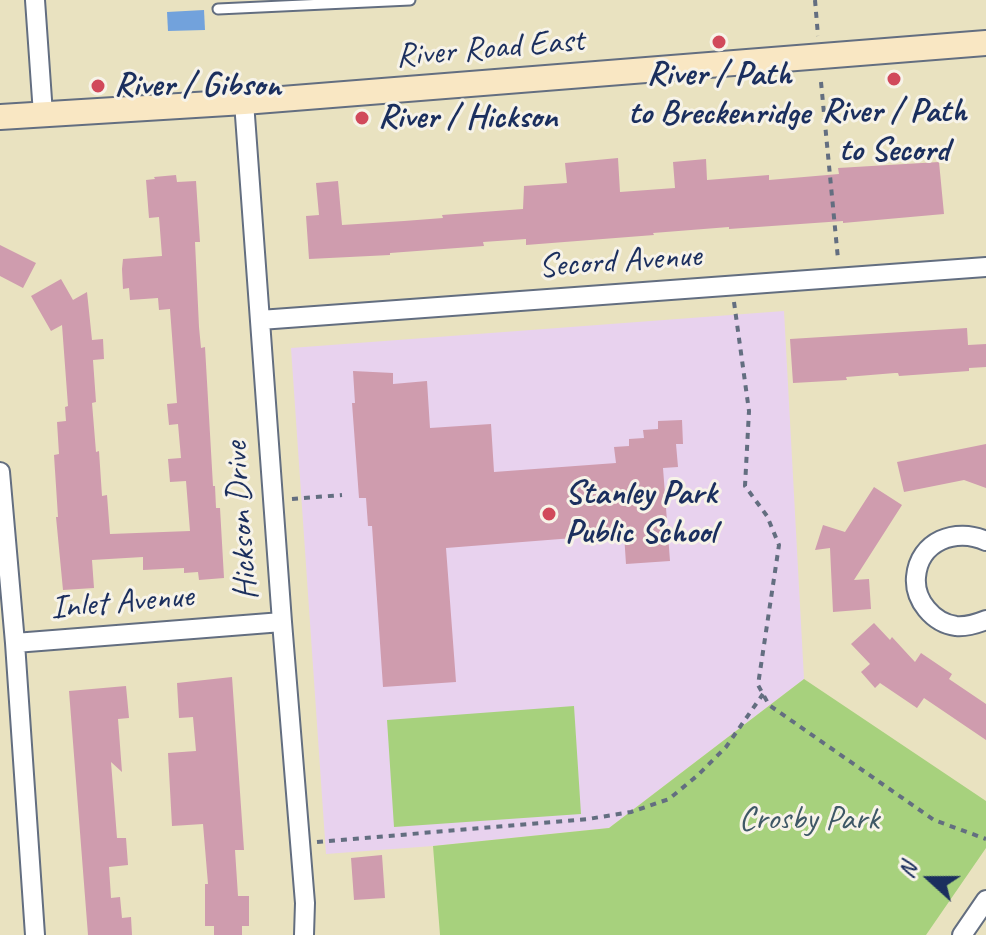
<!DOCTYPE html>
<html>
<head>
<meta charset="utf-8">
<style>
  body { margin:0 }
  #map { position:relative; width:986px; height:935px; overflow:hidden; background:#e9e2c0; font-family:Caveat,sans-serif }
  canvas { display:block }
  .north { position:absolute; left:890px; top:839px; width:80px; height:80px; -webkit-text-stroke:6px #f7f3e8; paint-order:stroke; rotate:291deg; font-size:22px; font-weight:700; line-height:32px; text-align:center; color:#1b2f5e }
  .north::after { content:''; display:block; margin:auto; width:28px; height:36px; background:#1b2f5e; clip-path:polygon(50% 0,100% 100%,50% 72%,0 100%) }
</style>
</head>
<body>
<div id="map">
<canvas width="986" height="935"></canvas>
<div class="north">N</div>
</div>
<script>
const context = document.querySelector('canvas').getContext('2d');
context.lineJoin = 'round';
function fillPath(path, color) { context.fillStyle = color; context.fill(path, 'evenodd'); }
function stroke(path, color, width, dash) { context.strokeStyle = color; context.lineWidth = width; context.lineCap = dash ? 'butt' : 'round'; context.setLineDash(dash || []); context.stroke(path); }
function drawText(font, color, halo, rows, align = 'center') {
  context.font = font + ' Caveat,sans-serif'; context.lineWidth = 6; context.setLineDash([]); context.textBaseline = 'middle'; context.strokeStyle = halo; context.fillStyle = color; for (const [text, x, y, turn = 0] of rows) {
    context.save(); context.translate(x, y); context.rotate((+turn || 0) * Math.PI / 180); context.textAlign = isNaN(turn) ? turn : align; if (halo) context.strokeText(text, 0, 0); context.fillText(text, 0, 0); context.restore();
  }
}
fillPath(new Path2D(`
  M784 311 804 679 609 828 433 846 326 854 291 348Z`), '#e8d2ee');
fillPath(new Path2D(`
  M804 679 986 801V848L926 935H440L433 846 609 828Z
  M574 706 581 814 394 827 387 720Z`), '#a7d17d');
fillPath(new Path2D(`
  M204 10 205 30 168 31 167 12Z`), '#72a2dc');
fillPath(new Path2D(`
  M618 158 620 192 675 188 673 162 706 159 707 180 769 175V180L839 174 838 168 939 162 944 214 843 223V221L729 229V227L653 233 654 235 526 245V239L483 242 484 246 390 253V255L309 259 306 216 319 215 316 183 338 181 342 225 404 221 443 218 442 215 523 209 524 186 567 183 565 163Z
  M176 175 177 182 196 181 200 242H195L199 327 201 348 205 347 213 486H215L216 508H220L224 578 199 580 198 572 184 573V568L143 570V557L92 560 94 588 63 590 56 517H58L54 455 59 454 57 422 66 421 65 407 68 406 62 325 51 331 31 296 61 279 73 300 87 292 92 340 103 339 104 359 93 360 96 402 92 403 96 452 99 451 102 496 107 495 110 534 190 531 186 481 170 482 168 459 181 458 178 424 169 425 167 404 177 403 170 309 159 310 158 298 130 300 129 288 123 289 122 269 123 259 162 256 159 217 149 218 146 180 155 179 154 177Z
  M0 245 36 263 23 288 0 276Z
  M967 328 968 345 986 344V367L969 368V371L899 376 898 373H895L846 377 847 380 793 383 790 339Z
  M353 371 393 373V384L427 381 430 428 491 424 494 472 616 463 614 447 629 446V439L644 438 643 430 658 429V421L682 420 683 444H676L678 467 663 468 670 561 626 564 624 534 446 548 456 682 383 687 372 526H368L366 498H359L352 403H355Z
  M986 444V488L964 480 904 492 897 462Z
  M874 487 902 505 854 580 869 579 871 609 833 612 830 548 815 550 823 525 845 532Z
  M874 623 890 640 892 637 915 662 921 653 952 674 949 679 986 704V740L924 698 917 708 880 683 875 688 861 672 870 664 851 644Z
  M232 677 244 850H235L238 896H249V926H242V935H214V926H205V884H208L203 824 172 826 168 753 196 751 193 717 179 718 177 683Z
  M126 686 129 718 118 719 122 772 111 762 117 838H126L128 865 109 867 111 898 120 897 122 918 131 917 132 935H88L69 691Z
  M382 855 385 898 354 900 351 858Z`), '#cf9cae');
const lane = new Path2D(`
  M218 9 410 0`);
const street = new Path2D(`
  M35 0 43 114
  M244 102 282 622 305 903 304 935
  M260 320 986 267
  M0 472 15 643 35 935
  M986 541C956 527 919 541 916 577 914 600 933 623 956 626 967 627 976 624 986 620
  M15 643 282 622
  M962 935 986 900`);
const secondary = new Path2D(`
  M0 117 244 102 986 43`);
stroke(lane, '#636e80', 13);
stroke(street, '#636e80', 22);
stroke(secondary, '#636e80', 28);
stroke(new Path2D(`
  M815 0 818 36
  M821 82 838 259
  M734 302 749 411 745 486 767 516 779 545 758 685 769 705 934 820 986 839
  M292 499 342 495
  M317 842 588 819 631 812 669 799 698 775 726 747 763 694`), '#636e80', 4, [6, 6]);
stroke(lane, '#fff', 9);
stroke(street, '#fff', 18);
stroke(secondary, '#f9e7c3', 24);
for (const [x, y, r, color] of [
  [719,42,8,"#d1495b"],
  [894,79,8,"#d1495b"],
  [98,86,8,"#d1495b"],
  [362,118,8,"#d1495b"],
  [549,514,8,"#d1495b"]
]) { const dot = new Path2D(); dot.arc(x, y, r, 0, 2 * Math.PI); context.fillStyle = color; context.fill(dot); stroke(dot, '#f7f3e8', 3); }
drawText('34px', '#1b2f5e', '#f7f3e8', [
  ["River Road East",490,49,-5],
  ["Secord Avenue",620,262,-4],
  ["Hickson Drive",242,521,-94],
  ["Inlet Avenue",122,603,-5]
]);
drawText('bold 34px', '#1b2f5e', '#f7f3e8', [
  ["River / Path",719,75,"center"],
  ["to Breckenridge",719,114,"center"],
  ["River / Gibson",114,86],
  ["River / Path",894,112,"center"],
  ["to Secord",894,151,"center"],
  ["River / Hickson",378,118],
  ["Stanley Park",565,494],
  ["Public School",565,533]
], 'left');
drawText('34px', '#3e5866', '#f7f3e8', [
  ["Crosby Park",809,820]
]);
</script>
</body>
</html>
